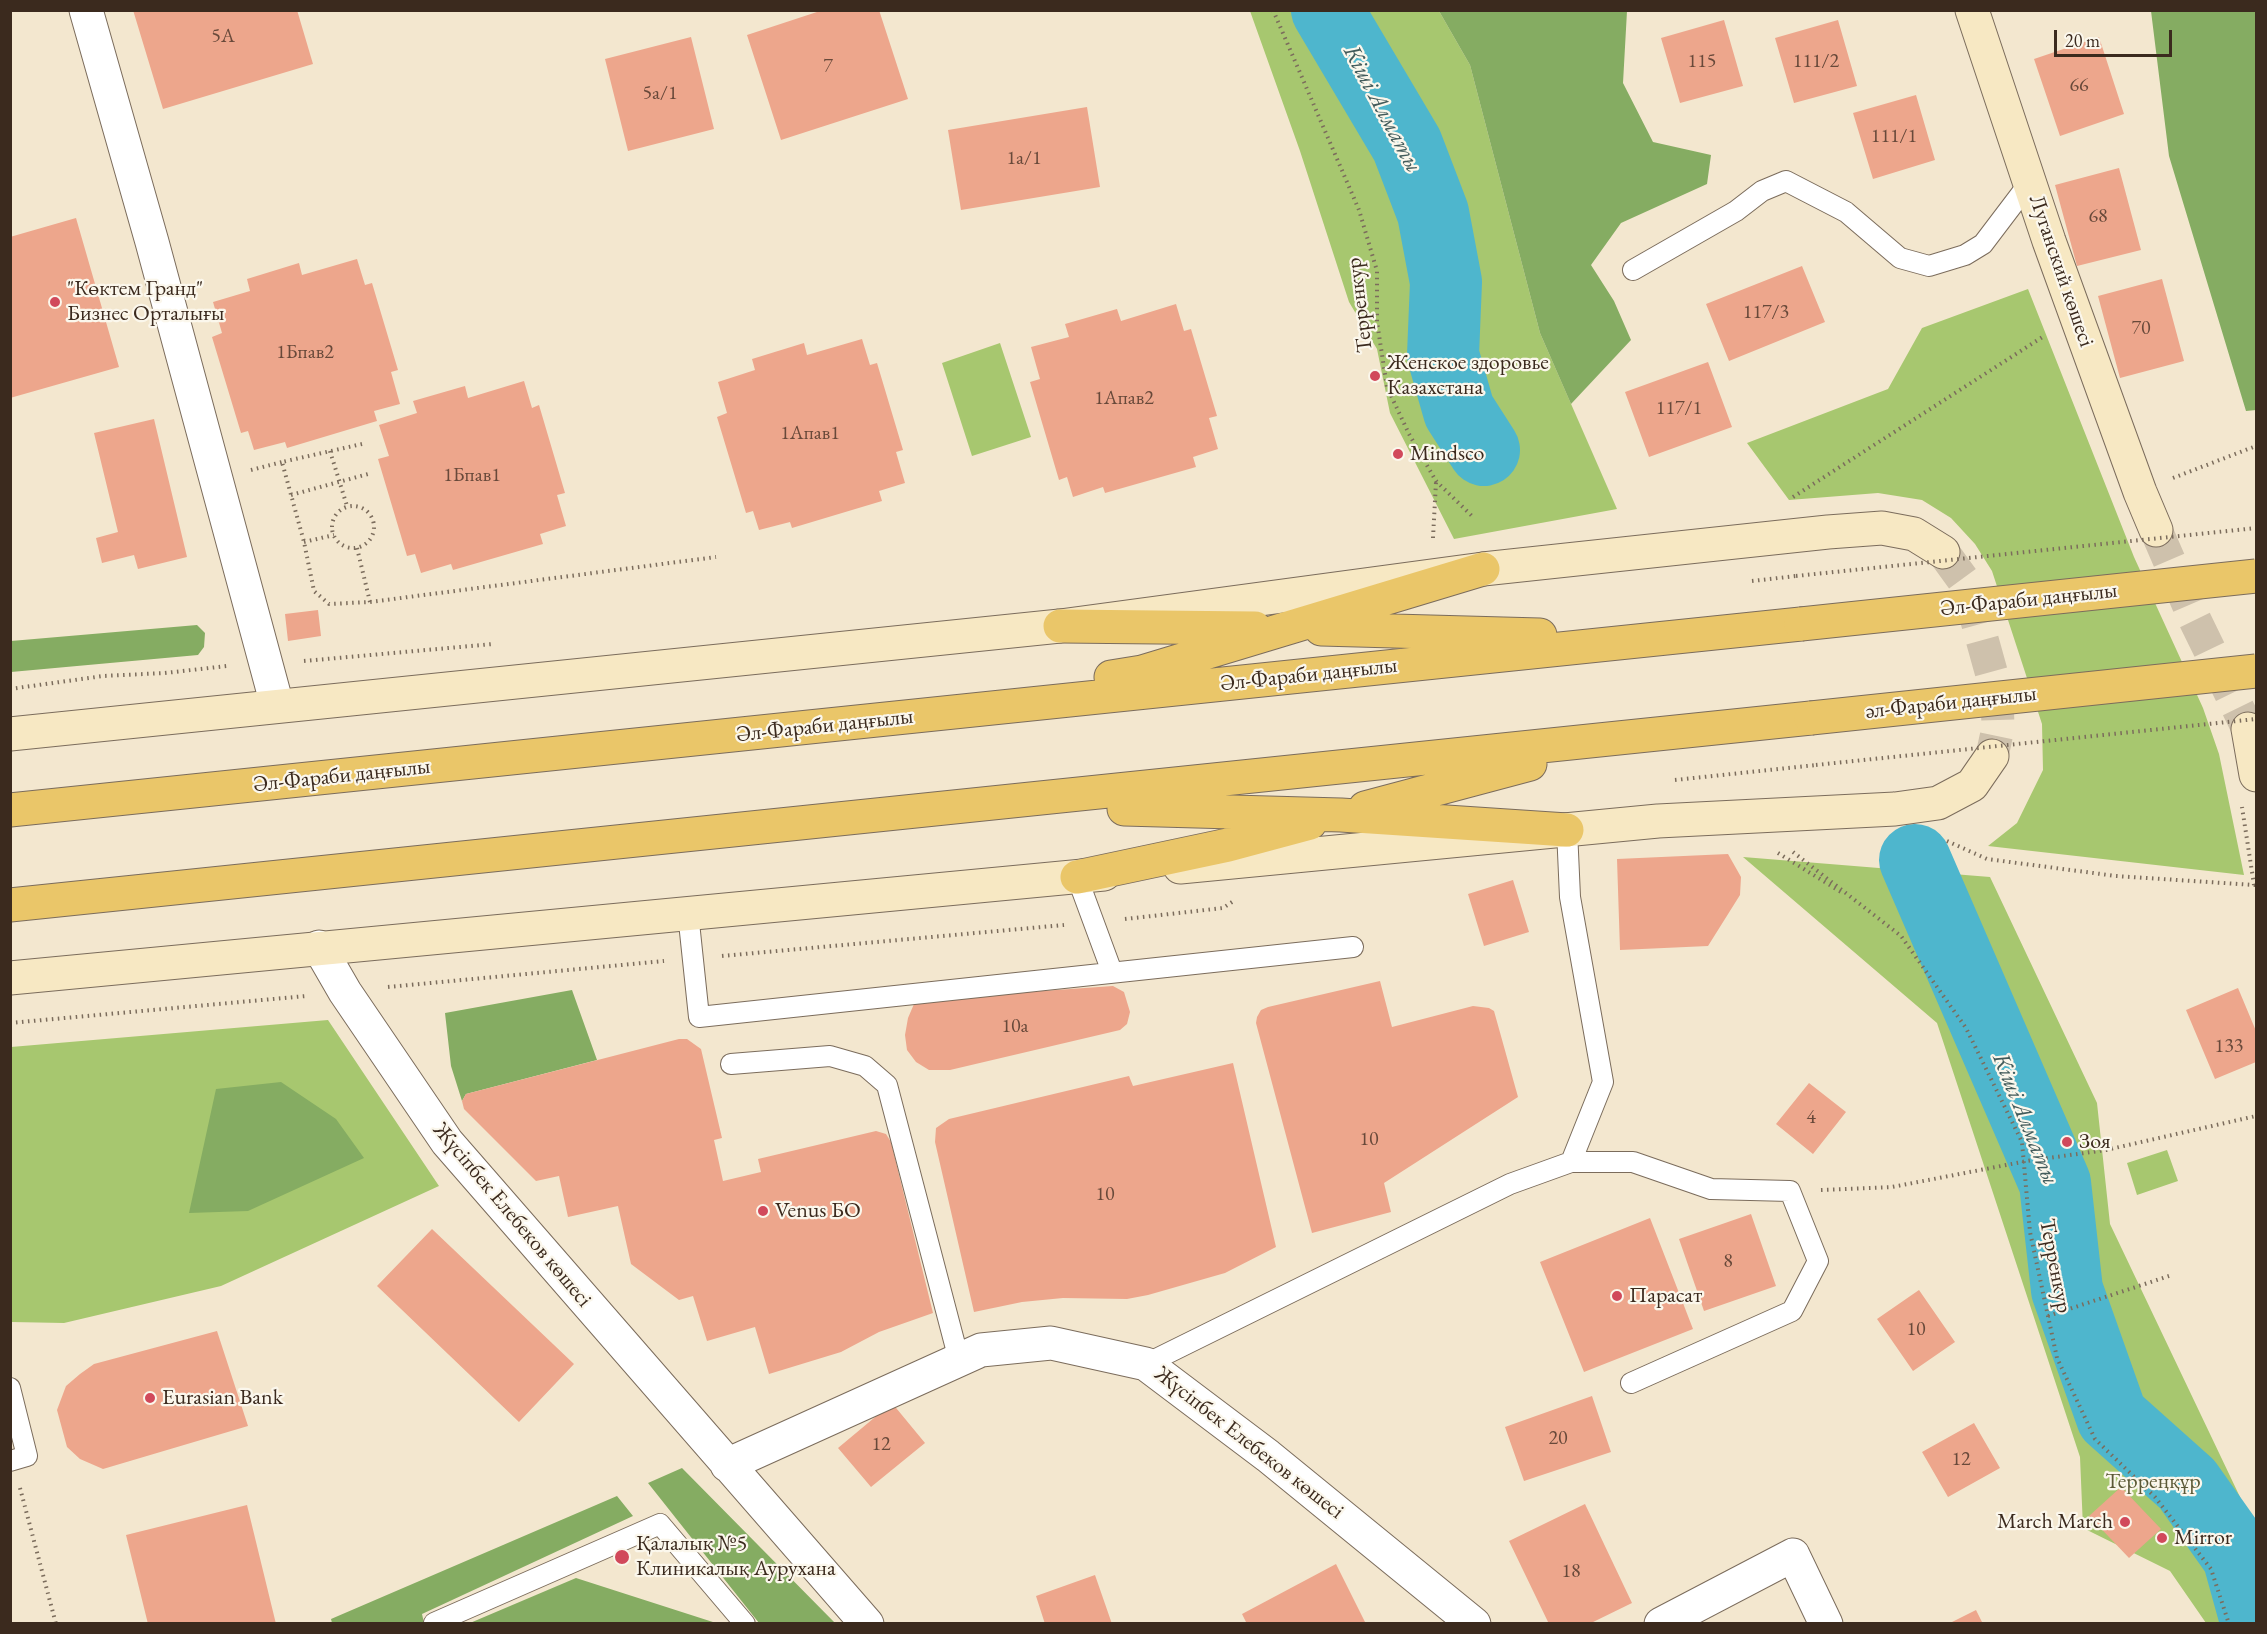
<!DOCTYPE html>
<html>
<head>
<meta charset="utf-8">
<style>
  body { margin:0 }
  #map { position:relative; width:2267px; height:1634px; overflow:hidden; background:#f3e7cf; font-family:"EB Garamond",serif }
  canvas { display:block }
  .frame { position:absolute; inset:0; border:12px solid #3b2a1e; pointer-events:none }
  .scale { position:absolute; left:2054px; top:30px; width:118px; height:27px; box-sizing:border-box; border:3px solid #3b2a1e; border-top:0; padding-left:8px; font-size:18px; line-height:21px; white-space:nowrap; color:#3b2a1e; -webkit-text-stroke:4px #fbf7ec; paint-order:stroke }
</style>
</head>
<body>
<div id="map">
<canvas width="2267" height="1634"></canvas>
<div class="frame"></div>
<div class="scale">20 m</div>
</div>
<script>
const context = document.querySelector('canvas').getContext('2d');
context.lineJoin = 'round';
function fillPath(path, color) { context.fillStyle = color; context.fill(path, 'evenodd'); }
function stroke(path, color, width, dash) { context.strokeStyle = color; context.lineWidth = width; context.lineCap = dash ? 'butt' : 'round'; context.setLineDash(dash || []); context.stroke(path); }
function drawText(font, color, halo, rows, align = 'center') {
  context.font = font + ' "EB Garamond",serif'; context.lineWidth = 4.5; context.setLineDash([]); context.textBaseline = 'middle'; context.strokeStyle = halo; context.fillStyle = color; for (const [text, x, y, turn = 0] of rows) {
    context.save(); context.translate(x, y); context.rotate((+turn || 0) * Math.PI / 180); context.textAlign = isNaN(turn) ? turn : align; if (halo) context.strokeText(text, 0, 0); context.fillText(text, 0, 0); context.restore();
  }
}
fillPath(new Path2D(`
  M1250 11H1439L1470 65 1540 333 1617 509 1454 539 1390 413 1377 349 1349 302 1300 151Z
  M2028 289 2134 557 2203 708 2219 754 2244 875 1988 846 2017 823 2043 770 2042 724 1992 571 1975 544 1951 518 1922 500 1878 493 1789 500 1747 443 1888 389 1922 328Z
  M1000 343 1031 437 972 456 942 363Z
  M1743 857 1990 877 2097 1103 2110 1224 2240 1497 2256 1549V1623H2206L2170 1571 2083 1528 2080 1457 1937 1023Z
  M328 1020 439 1186 221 1286 64 1323 11 1322V1047Z
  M2167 1150 2178 1181 2137 1195 2127 1163Z`), '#a7c76f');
fillPath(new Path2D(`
  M1439 11H1627L1623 83 1653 142 1711 155 1707 184 1621 223 1591 265 1614 301 1631 340 1571 404 1540 333 1470 65Z
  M2151 11H2256V410L2246 411 2169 156Z
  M197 625 205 633 204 647 198 655 11 672V641Z
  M572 990 597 1060 466 1094 462 1101 451 1066 445 1013Z
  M281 1082 336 1119 364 1158 248 1211 189 1213 216 1089Z
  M682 1468 835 1623H759L648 1483Z
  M617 1496 633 1516 422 1614 424 1623H332L331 1619Z
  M576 1578 716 1623H470Z`), '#85ac62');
stroke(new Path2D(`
  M1327 10 1407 145 1433 213 1446 282 1443 355 1459 411 1484 450
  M1915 860 2055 1183 2067 1290 2112 1417 2187 1484 2238 1556 2256 1621`), '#4eb6cd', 72);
fillPath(new Path2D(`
  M133 10H297L313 64 163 109Z
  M823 10H879L908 99 781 140 747 35Z
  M1724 20 1743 86 1680 103 1661 38Z
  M1838 20 1857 86 1794 103 1775 38Z
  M691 37 714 129 628 151 605 59Z
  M2099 37 2124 114 2060 136 2034 59Z
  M1916 95 1935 160 1873 179 1853 113Z
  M1087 107 1100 187 961 210 948 130Z
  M2119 168 2141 250 2077 266 2055 185Z
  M76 218 119 367 10 398V237Z
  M357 259 365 285 372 283 398 370 391 372 400 404 374 411 377 421 287 448 285 442 254 450 248 431 241 433 212 337 222 333 213 302 250 291 247 279 299 263 302 275Z
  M1802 266 1825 322 1729 361 1706 304Z
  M2162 279 2184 361 2120 378 2098 296Z
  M1176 304 1184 331 1191 329 1217 416 1209 418 1218 449 1193 457 1196 467 1105 493 1103 487 1073 497 1067 477 1059 480 1030 382 1040 379 1031 347 1069 337 1065 324 1117 309 1121 321Z
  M862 339 870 365 877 363 903 450 896 452 905 483 879 491 882 501 792 528 790 522 759 530 753 511 746 513 717 417 727 413 718 382 755 370 752 359 804 343 807 355Z
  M1708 362 1732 427 1649 457 1625 392Z
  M524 381 532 408 539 405 565 493 557 495 566 526 540 534 543 544 453 570 451 564 421 573 415 554 407 556 378 459 389 456 379 425 417 413 413 401 465 386 468 398Z
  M154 419 187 557 138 569 134 555 102 563 96 538 118 532 94 433Z
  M318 610 321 636 288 641 285 614Z
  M1728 854 1741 877 1740 895 1708 946 1620 950 1617 859Z
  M1513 880 1529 932 1484 946 1468 894Z
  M1380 981 1392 1027 1473 1006 1489 1008 1494 1011 1518 1097 1384 1183 1391 1212 1312 1233 1256 1023 1257 1017 1261 1010 1268 1007Z
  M1113 986 1124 992 1130 1012 1127 1024 1120 1030 950 1070H929L916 1062 907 1050 905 1035 908 1018 914 1004 928 999Z
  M2238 988 2256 1031V1062L2215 1079 2186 1010Z
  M679 1039H687L701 1049 722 1138 714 1140 723 1181 761 1172 758 1159 876 1131 886 1134 891 1142 933 1313 879 1332 841 1352 769 1374 755 1327 707 1341 693 1296 679 1300 631 1264 618 1206 568 1217 559 1176 536 1181 464 1109 462 1101 466 1094Z
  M1233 1063 1276 1247 1225 1273 1148 1295 1127 1299 1063 1298 1022 1302 974 1312 935 1142 936 1128 949 1119 1129 1076 1133 1086Z
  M1809 1083 1846 1112 1813 1154 1776 1124Z
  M1751 1214 1776 1286 1704 1311 1679 1239Z
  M1650 1218 1693 1329 1584 1372 1540 1262Z
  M432 1229 574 1364 519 1422 377 1286Z
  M1919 1290 1955 1342 1913 1371 1877 1319Z
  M217 1331 248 1426 103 1469 80 1459 67 1447 57 1410 66 1386 80 1374 94 1364Z
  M1592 1396 1611 1452 1524 1481 1505 1427Z
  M892 1403 925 1443 871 1487 838 1448Z
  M1974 1423 2000 1468 1948 1497 1922 1452Z
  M2121 1487 2161 1529 2129 1558 2089 1516Z
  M1585 1504 1632 1603 1589 1624H1549L1509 1541Z
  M247 1505 276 1624H148L126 1535Z
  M1336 1564 1366 1624H1247L1242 1614Z
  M1095 1575 1112 1624H1045L1036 1596Z
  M1976 1610 1983 1624H1948Z`), '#eda68c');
stroke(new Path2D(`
  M2156 530 2194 618 2248 729
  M1943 552 1967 585 1997 693 1998 728 1992 756`), '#cec1ac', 33, [33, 16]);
const lane = new Path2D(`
  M1633 270 1736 211 1762 191 1786 181 1846 212 1900 258 1929 266 1965 255 1983 244 2030 182
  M1567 830 1570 897 1603 1082 1571 1162
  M1077 877 1112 972
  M688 913 699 1017 1353 947
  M731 1064 830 1056 865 1066 887 1085 959 1360
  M1146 1364 1510 1184 1571 1162H1633L1711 1189 1790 1191 1818 1261 1792 1311 1631 1383
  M10 1388 27 1456 10 1461
  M434 1623 660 1524 745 1624`);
const street = new Path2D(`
  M86 10 152 242 277 705
  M319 947 345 992 447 1142 867 1624
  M727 1465 981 1350 1051 1343 1146 1364 1268 1456 1474 1624
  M1661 1624 1793 1555 1826 1624`);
const secondary = new Path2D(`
  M1972 10 2049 241 2140 492 2156 530
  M2248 729 2256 775
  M10 734 1060 626 1483 569 1828 532 1882 528 1914 534 1943 552
  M1180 867 1658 821 1895 809 1938 803 1972 785 1992 756
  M10 978 1104 874`);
const primary = new Path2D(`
  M1060 626 1255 628
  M1321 629 1540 635
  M1111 677 1142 672 1483 569
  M1365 808 1530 764
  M1124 809 1341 815 1567 830
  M10 810 1801 624
  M1077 877 1228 845 1310 823
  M10 905 1811 718`);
stroke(lane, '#7b6c5c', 22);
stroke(street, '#7b6c5c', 35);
stroke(secondary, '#7b6c5c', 35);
stroke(primary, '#7b6c5c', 35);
stroke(new Path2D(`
  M1273 10 1359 210 1377 271V322L1387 387 1409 434 1436 481 1472 516
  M362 444 282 462 304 542 314 591 329 604 370 602 716 557
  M330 451 347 506
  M251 470 282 462
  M2173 478 2256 446
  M291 495 368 474
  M1793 497 2044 336
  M332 527a21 21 0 1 1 42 0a21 21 0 1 1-42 0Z
  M1433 538 1436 482
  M304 542 334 535
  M357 548 370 602
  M1752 581 1796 576
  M304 661 493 644
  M10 689 103 676 165 673 227 666
  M1675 780 1816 765
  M1947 841 1987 859 2116 876 2254 885 2242 807
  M1793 852 1901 936 1966 1028 2022 1142 2030 1232 2057 1358 2095 1439 2155 1497 2211 1569 2229 1624
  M1778 853 1841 892
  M1125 919 1223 908 1235 900
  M722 956 1064 925
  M388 987 664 961
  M10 1023 306 996
  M1821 1190 1892 1187 2027 1161 2106 1150 2256 1116
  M2048 1316 2169 1276
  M20 1488 56 1624`), '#7b6c5c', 4, [1.5, 4.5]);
stroke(lane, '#fff', 20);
stroke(street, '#fff', 33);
stroke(secondary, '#f7e8c3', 33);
stroke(primary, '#eac669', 33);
const primaryBridge = new Path2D(`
  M1801 624 2256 576
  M1811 718 2256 671`);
stroke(primaryBridge, '#7b6c5c', 35, []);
stroke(new Path2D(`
  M1796 576 2256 528
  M1816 765 2256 719`), '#7b6c5c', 4, [1.5, 4.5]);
stroke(primaryBridge, '#eac669', 33);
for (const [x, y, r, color] of [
  [55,302,6,"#d1495b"],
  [1375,376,6,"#d1495b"],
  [1398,454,6,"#d1495b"],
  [2067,1142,6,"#d1495b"],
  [763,1211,6,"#d1495b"],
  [1617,1296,6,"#d1495b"],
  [150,1398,6,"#d1495b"],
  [2125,1522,6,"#d1495b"],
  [2162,1538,6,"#d1495b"],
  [622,1557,8,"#d1495b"]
]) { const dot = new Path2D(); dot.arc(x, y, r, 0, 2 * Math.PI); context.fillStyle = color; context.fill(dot); stroke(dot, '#fbf7ec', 2); }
drawText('20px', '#68493a', null, [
  ["5А",223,37],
  ["115",1702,62],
  ["111/2",1816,62],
  ["7",828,67],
  ["66",2079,86],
  ["5а/1",660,94],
  ["111/1",1894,137],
  ["1а/1",1024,159],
  ["68",2098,217],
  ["117/3",1766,313],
  ["70",2141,329],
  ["1Бпав2",305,353],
  ["1Апав2",1124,399],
  ["117/1",1679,409],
  ["1Апав1",810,434],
  ["1Бпав1",472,476],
  ["10а",1015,1027],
  ["133",2229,1047],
  ["4",1811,1118],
  ["10",1369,1140],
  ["10",1105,1195],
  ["8",1728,1262],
  ["10",1916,1330],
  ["20",1558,1439],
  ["12",881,1445],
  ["12",1961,1460],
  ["18",1571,1572]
]);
drawText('22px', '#3b2a1e', '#fbf7ec', [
  ["Луганский көшесі",2061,271,71],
  ["Терренкур",1360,305,-97],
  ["Әл-Фараби даңғылы",2029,600,-6],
  ["Әл-Фараби даңғылы",1309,675,-6],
  ["әл-Фараби даңғылы",1951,703,-6],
  ["Әл-Фараби даңғылы",825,726,-6],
  ["Әл-Фараби даңғылы",342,776,-6],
  ["Жүсіпбек Елебеков көшесі",512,1215,50],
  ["Терренкур",2055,1266,79],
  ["Жүсіпбек Елебеков көшесі",1249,1443,38]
]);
drawText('22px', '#3b2a1e', '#fbf7ec', [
  ["\"Көктем Гранд\"",67,289],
  ["Бизнес Орталығы",67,314],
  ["Женское здоровье",1387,363],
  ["Казахстана",1387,388],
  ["Mindsco",1410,454],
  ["Зоя",2079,1142],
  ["Venus БО",775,1211],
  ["Парасат",1629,1296],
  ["Eurasian Bank",162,1398],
  ["March March",2113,1522,"right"],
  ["Mirror",2174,1538],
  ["Қалалық №5",636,1544],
  ["Клиникалық Аурухана",636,1569]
], 'left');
drawText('22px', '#5b5936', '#fbf7ec', [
  ["Терреңқұр",2153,1482]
]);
drawText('italic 24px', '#425b5b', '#fbf7ec', [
  ["Кіші Алматы",1382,109,62],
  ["Кіші Алматы",2025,1119,68]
]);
</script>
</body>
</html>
